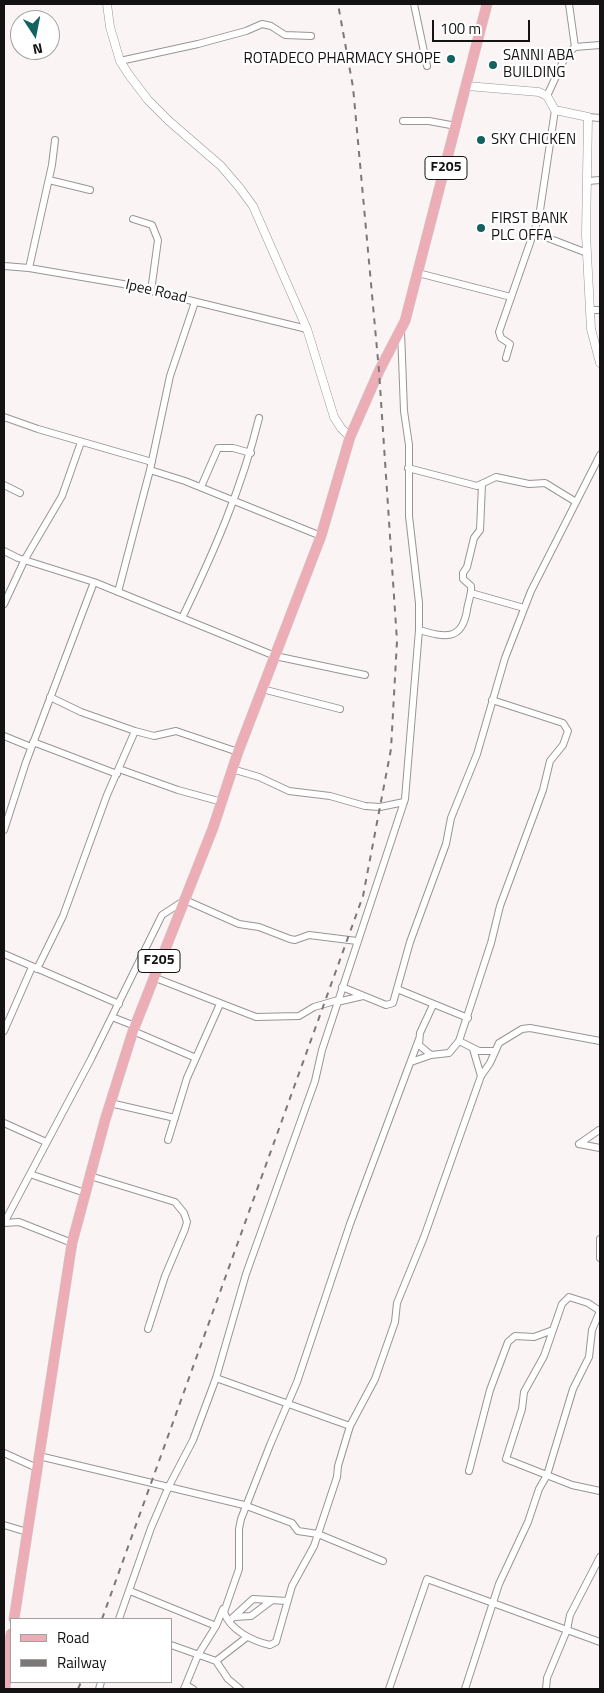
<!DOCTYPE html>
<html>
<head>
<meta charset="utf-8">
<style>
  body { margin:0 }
  #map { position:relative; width:604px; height:1693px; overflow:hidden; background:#fbf4f5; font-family:"Titillium Web",sans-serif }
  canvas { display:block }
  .frame { position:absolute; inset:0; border:5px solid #141212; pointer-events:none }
  .legend { position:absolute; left:10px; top:1618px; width:162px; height:65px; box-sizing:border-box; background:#fff; border:1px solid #a1a0a0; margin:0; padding:6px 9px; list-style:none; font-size:15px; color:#141212 }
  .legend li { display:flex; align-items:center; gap:10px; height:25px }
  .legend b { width:25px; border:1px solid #a1a0a0 }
  .north { position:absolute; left:10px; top:10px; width:50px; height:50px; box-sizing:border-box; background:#fff; border:1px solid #a1a0a0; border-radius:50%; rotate:169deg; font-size:14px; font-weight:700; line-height:20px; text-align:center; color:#141212 }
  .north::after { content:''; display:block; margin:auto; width:18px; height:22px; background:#126260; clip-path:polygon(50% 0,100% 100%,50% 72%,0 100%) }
  .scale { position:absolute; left:432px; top:20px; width:98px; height:22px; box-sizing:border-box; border:2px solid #141212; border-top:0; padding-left:6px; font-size:15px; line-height:18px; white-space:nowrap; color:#141212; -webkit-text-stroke:4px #fff; paint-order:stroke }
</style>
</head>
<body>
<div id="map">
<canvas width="604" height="1693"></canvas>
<div class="frame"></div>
<ul class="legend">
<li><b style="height:6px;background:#ecadb6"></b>Road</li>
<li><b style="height:6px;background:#7c7878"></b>Railway</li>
</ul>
<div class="north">N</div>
<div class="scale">100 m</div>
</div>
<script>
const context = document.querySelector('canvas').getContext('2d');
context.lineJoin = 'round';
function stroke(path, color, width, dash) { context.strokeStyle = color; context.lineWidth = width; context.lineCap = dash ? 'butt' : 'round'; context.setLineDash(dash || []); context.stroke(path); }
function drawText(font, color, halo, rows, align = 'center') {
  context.font = font + ' "Titillium Web",sans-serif'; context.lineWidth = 4.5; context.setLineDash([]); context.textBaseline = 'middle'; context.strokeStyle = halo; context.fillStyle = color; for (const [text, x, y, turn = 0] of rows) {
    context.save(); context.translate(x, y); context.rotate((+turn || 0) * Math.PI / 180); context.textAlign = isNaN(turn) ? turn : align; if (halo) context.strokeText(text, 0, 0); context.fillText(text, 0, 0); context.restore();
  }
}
const minor = new Path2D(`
  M414 4 427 66
  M569 4 575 47
  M120 61 198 44 246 31 262 24 271 26 285 35 311 36
  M547 96 566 55 575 47 600 45
  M588 117 600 118
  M403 121H429L456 126
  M49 180 90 190
  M588 181 600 180
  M133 219 152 225 158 240 151 291
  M535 233 587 253
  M4 266 29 268 123 284 307 329
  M29 268 52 165 55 140
  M418 273 511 297
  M591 310H600
  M506 358 510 344 501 338 499 332 539 217 555 110
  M4 417 38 429 152 462
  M408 468 477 486 496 477 529 484 545 483 576 502
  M150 470 185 481 321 536
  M4 485 20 493
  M201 487 218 448H233L251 453
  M4 551 18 558 94 582 275 656 365 675
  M118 592 150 470 170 376 195 302
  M471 593 524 608
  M4 604 25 559 62 496 81 442
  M182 618C213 554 242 488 259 418
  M419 630C444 637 462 642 467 610 468 602 472 594 471 586L463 579V573L467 567 474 538 480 530 482 484
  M262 689 340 709
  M50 697 81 712 135 731 154 736 176 731 238 752
  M4 736 31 747
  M33 742 117 774
  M119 769 178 790 222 802
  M232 769 259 777 289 791 330 796 365 806 380 807 404 802
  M4 830 26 762 94 582
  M4 954 119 1004
  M37 969 63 916 107 795 135 731
  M153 977 256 1017 299 1016 314 1007 338 1000
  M342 987 386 1005 393 1003 410 942 446 844 451 818 477 754 505 658 531 591 600 455
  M397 989 468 1018
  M337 1002 363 996
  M433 1005 420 1033 419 1045 431 1055 449 1053 459 1041 491 943 500 906 543 790 550 761 563 745 568 731 563 723 492 700
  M112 1017 135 1026
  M4 1031 32 967
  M133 1031 196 1058
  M419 1039 350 1224 297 1382 270 1445 241 1519 239 1529V1569L224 1612C230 1630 252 1641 270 1645L276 1642 292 1586 314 1546 337 1477 338 1466 350 1426 375 1379 395 1322 397 1303 424 1237 481 1076 490 1063 499 1043 522 1029 530 1028 600 1041
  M459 1041 479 1051H494
  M473 1049 481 1076
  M411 1062 431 1055
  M110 1103 175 1118
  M4 1123 46 1142
  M168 1140 187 1078 220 1004
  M579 1144 599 1130
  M579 1144 600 1148
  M30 1174 85 1193
  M90 1176 175 1202 184 1213 187 1222 185 1229 165 1276 148 1329
  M4 1223 91 1059 162 915 185 900 239 924 259 927 290 939 295 940 309 935 357 941
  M4 1223 19 1222 72 1243
  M600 1239V1258
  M600 1311 588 1303 569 1297 562 1304 544 1356 524 1392 522 1409 506 1459 572 1485 600 1491
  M216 1378 350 1426
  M4 1453 37 1468
  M39 1456 244 1505 292 1523 298 1531 318 1534 383 1561
  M469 1471 490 1390 508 1342 515 1336 534 1337 553 1330
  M4 1525 27 1532
  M130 1591 216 1626
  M234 1617 251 1616 271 1601
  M119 1619 151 1528 169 1486 193 1440 216 1378 246 1274 315 1081 322 1050 405 799 419 630V603L409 516V445L404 411 401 331
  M229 1621 253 1599 287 1601
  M171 1645 216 1661 228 1679 240 1689
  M216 1661 247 1637
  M186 1685 193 1689
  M99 1689 101 1682
  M184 1689 198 1655 216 1626 223 1609
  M389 1689 427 1579 600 1642
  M465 1689 499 1584 528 1522 539 1489 547 1475 573 1389 589 1357 592 1330 600 1311
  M546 1689 547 1678 567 1630 570 1615 600 1557`);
const tertiary = new Path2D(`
  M107 4 110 27 120 61 129 75 148 100 169 121 221 166 239 187 253 206 307 329 334 417 341 428 350 437
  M467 86 539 92 547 96 555 110 588 117 586 235 591 329 600 363`);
const primary = new Path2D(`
  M14 1619 72 1243 105 1120 133 1031 213 828 238 752 321 536 350 437 379 371 405 321 487 4
  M5 1689 11 1634`);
stroke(minor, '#9a9494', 8);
stroke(tertiary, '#9a9494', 9);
stroke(primary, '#d0d0d0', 11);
stroke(minor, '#fff', 6);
stroke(tertiary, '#fff', 8);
stroke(primary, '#ecadb6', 10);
stroke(new Path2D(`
  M102 1619 363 896 391 749 397 641 379 371 353 87 338 4
  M78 1689 81 1682`), '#7c7878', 2, [6, 6]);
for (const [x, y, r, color] of [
  [451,59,5,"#126260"],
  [493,65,5,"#126260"],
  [481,140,5,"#126260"],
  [481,228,5,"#126260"]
]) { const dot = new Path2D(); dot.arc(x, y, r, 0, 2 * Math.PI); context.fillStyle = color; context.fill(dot); stroke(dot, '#fff', 2); }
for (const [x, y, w] of [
  [446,168,42],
  [159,961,42]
]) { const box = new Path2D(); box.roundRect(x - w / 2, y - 11.5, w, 23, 4); context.fillStyle = '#fff'; context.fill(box); stroke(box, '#141212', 1); }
drawText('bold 14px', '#141212', null, [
  ["F205",446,168],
  ["F205",159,961]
]);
drawText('15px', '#141212', '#fff', [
  ["SANNI ABA",503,56],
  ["BUILDING",503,73],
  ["ROTADECO PHARMACY SHOPE",441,59,"right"],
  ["SKY CHICKEN",491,140],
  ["FIRST BANK",491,219],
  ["PLC OFFA",491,236]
], 'left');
drawText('15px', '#141212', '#fff', [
  ["Ipee Road",156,292,13]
]);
</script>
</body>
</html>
